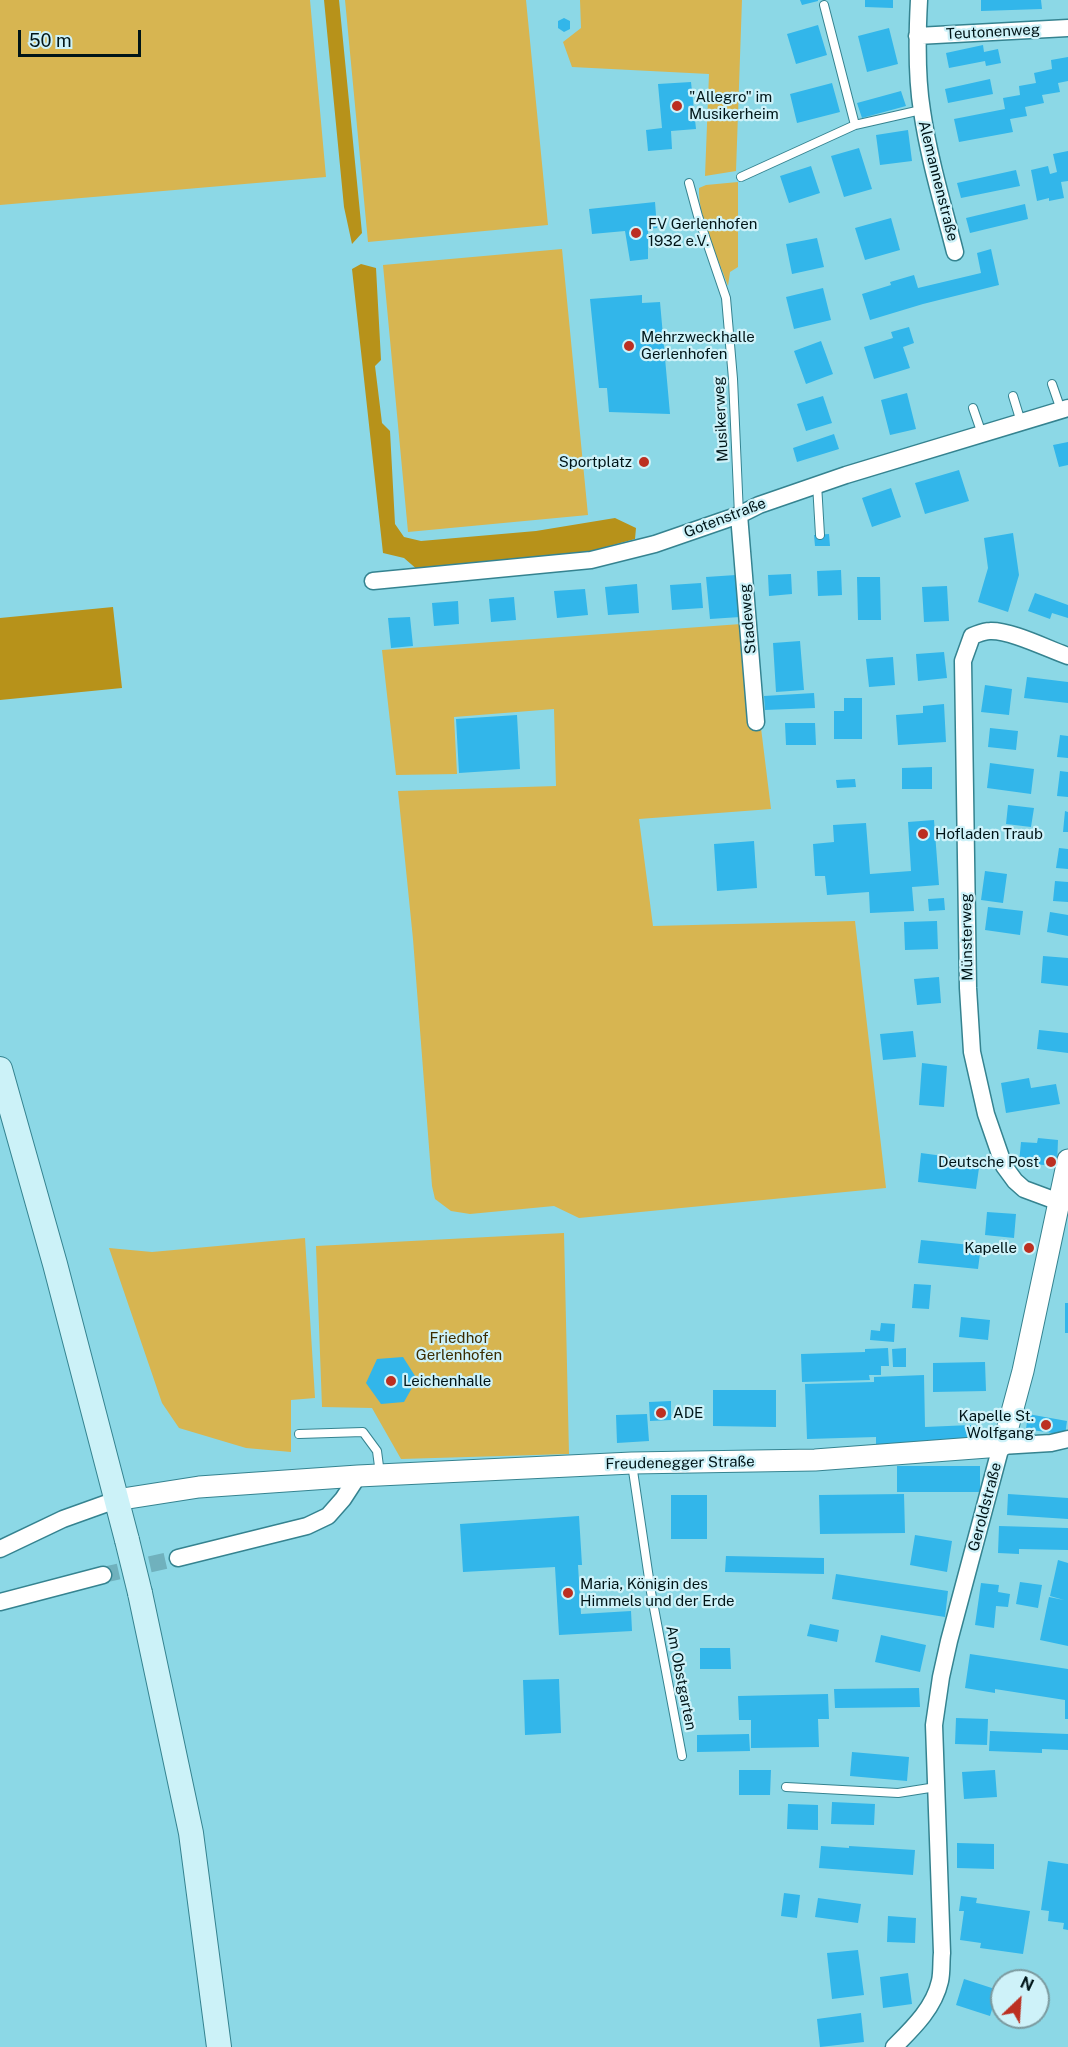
<!DOCTYPE html>
<html>
<head>
<meta charset="utf-8">
<style>
  body { margin:0 }
  #map { position:relative; width:1068px; height:2047px; overflow:hidden; background:#8cd8e6; font-family:"Public Sans",sans-serif }
  canvas { display:block }
  .north { position:absolute; left:990px; top:1969px; width:60px; height:60px; box-sizing:border-box; background:#cef2f9; border:2px solid #7c9a9f; border-radius:50%; rotate:25deg; font-size:16px; font-weight:700; line-height:24px; text-align:center; color:#001518 }
  .north::after { content:''; display:block; margin:auto; width:21px; height:27px; background:#bc2f21; clip-path:polygon(50% 0,100% 100%,50% 72%,0 100%) }
  .scale { position:absolute; left:18px; top:30px; width:123px; height:27px; box-sizing:border-box; border:3px solid #001518; border-top:0; padding-left:8px; font-size:18px; line-height:21px; white-space:nowrap; color:#001518; -webkit-text-stroke:4px #cef2f9; paint-order:stroke }
</style>
</head>
<body>
<div id="map">
<canvas width="1068" height="2047"></canvas>
<div class="north">N</div>
<div class="scale">50 m</div>
</div>
<script>
const context = document.querySelector('canvas').getContext('2d');
context.lineJoin = 'round';
function fillPath(path, color) { context.fillStyle = color; context.fill(path, 'evenodd'); }
function stroke(path, color, width, dash) { context.strokeStyle = color; context.lineWidth = width; context.lineCap = dash ? 'butt' : 'round'; context.setLineDash(dash || []); context.stroke(path); }
function drawText(font, color, halo, rows, align = 'center') {
  context.font = font + ' "Public Sans",sans-serif'; context.lineWidth = 4.5; context.setLineDash([]); context.textBaseline = 'middle'; context.strokeStyle = halo; context.fillStyle = color; for (const [text, x, y, turn = 0] of rows) {
    context.save(); context.translate(x, y); context.rotate((+turn || 0) * Math.PI / 180); context.textAlign = isNaN(turn) ? turn : align; if (halo) context.strokeText(text, 0, 0); context.fillText(text, 0, 0); context.restore();
  }
}
fillPath(new Path2D(`
  M0 0H310L326 177 0 205Z
  M345 0H526L548 225 368 242Z
  M580 0H742L736 171 705 176 709 74 572 67 563 42 581 28Z
  M738 182V267L730 272 728 286C718 257 698 219 699 188L706 185Z
  M562 249 588 515 408 532 383 265Z
  M741 624 761 728 771 809 639 819 653 926 855 921 886 1188 579 1218 554 1206 470 1214 451 1211 435 1199 432 1186 413 939 398 791 556 786 554 709 454 717 457 774 396 775 382 650Z
  M564 1233 569 1454 401 1459 372 1408 322 1407 316 1246Z
  M305 1238 315 1398 291 1400V1452L246 1448 179 1428 162 1403 109 1248 152 1252Z`), '#d7b551');
fillPath(new Path2D(`
  M324 0H339L362 233 352 244 344 207Z
  M361 264 376 268 381 360 375 366 382 423 390 431 395 524 404 537 421 541 536 531 615 518 636 528 635 539 580 554 419 571 404 558 383 553 352 269Z
  M113 607 122 688 0 700V618Z`), '#b7921a');
fillPath(new Path2D(`
  M800 0H818V1L802 5Z
  M865 0H893V8L865 7Z
  M981 0H1041L1042 9 981 11Z
  M564 18 570 21V29L564 32 558 28V21Z
  M818 25 827 55 796 64 787 34Z
  M889 28 898 64 867 72 858 36Z
  M983 45 984 52 998 49 1001 63 986 66 985 61 949 68 946 53Z
  M1068 57V81L1058 83 1060 92 1042 95 1044 103 1025 107 1027 116 1010 119 1013 132 959 142 954 119 1005 109 1003 98 1020 95 1019 86 1036 83 1034 73 1052 69 1051 60Z
  M990 79 993 94 948 103 945 89Z
  M691 82 696 129 671 131 672 149 648 151 646 130 662 128 658 84Z
  M832 83 840 112 797 123 790 94Z
  M901 91 906 106 862 118 857 103Z
  M908 130 912 161 880 165 876 135Z
  M859 148 872 189 844 197 831 156Z
  M1068 151V181L1061 182 1064 198 1049 201V198L1037 201 1031 170 1048 166 1050 174 1057 172 1053 154Z
  M811 166 820 193 789 203 780 176Z
  M1016 170 1020 186 961 198 957 183Z
  M655 202 657 228 648 229V259L630 261 625 231 592 234 589 209Z
  M1025 204 1028 219 970 233 966 218Z
  M891 218 900 250 865 260 855 228Z
  M817 238 824 267 792 274 786 244Z
  M991 249 999 285 923 304 870 320 862 294 891 285 890 282 914 275 918 288 981 273 977 253Z
  M823 288 831 320 794 329 786 297Z
  M642 295V303L660 302 670 414 609 412 607 388H599L590 299Z
  M909 327 914 343 903 347 910 368 874 379 864 347 893 338 891 332Z
  M821 341 833 374 806 384 794 351Z
  M907 393 916 429 890 435 881 400Z
  M823 396 832 423 806 431 797 404Z
  M834 434 839 449 797 462 793 448Z
  M1068 442V465L1059 467 1053 445Z
  M959 470 969 501 925 514 915 483Z
  M891 488 901 517 872 527 862 498Z
  M1013 533 1019 575 1008 612 978 602 988 568 984 538Z
  M829 534 830 546H815L814 535Z
  M841 570 842 595 818 596 817 571Z
  M791 574 792 594 769 596 768 575Z
  M736 575 740 617 710 619 706 577Z
  M857 577H880L881 620H858Z
  M701 583 703 608 672 610 670 585Z
  M637 584 639 613 608 615 605 587Z
  M947 586 949 621 924 622 922 587Z
  M585 589 588 615 557 618 554 591Z
  M1035 593 1068 605V618L1052 613 1050 619 1028 611Z
  M514 597 516 620 491 622 489 599Z
  M458 601 459 624 434 626 432 603Z
  M410 617 413 646 391 648 388 618Z
  M800 641 804 690 776 692 773 643Z
  M944 652 947 678 918 681 916 654Z
  M893 657 895 685 869 687 866 659Z
  M1027 677 1068 682V703L1024 698Z
  M985 685 1012 689 1009 715 981 712Z
  M814 693 815 708 765 710 764 696Z
  M844 698H862V739H834V711H844Z
  M944 704 946 742 898 745 896 715 923 713V706Z
  M517 715 520 769 459 773 456 719Z
  M785 723H815L816 745H786Z
  M990 728 1018 731 1016 750 988 747Z
  M1060 735 1068 736V758L1057 757Z
  M990 763 1034 769 1031 794 987 788Z
  M932 767V789H902V768Z
  M1060 771 1068 772V797L1057 796Z
  M855 779 856 787 837 788 836 780Z
  M1008 805 1034 808 1031 827 1006 824Z
  M1065 811 1068 812V832H1063Z
  M934 820 939 885 912 887 914 911 870 913 869 892 827 895 825 876H815L813 844 834 842 833 825 866 823 870 874 911 871 908 822Z
  M754 841 757 888 717 891 714 844Z
  M1059 848 1068 849V869L1056 868Z
  M985 871 1007 874 1003 903 981 900Z
  M1055 881 1068 882V902L1053 901Z
  M944 898 945 910 929 911 928 899Z
  M988 907 1023 911 1020 935 985 930Z
  M1050 912 1068 915V936L1047 932Z
  M937 921 938 949 905 950 904 922Z
  M1043 956 1068 958V986L1041 983Z
  M939 977 941 1003 917 1005 914 979Z
  M1039 1030 1068 1033V1053L1037 1049Z
  M913 1031 916 1057 883 1060 880 1034Z
  M922 1063 947 1066 944 1107 919 1105Z
  M1029 1078 1031 1088 1056 1084 1060 1104 1006 1113 1001 1083Z
  M1038 1138 1058 1140 1057 1166 1019 1163 1021 1142 1037 1143Z
  M921 1153 980 1161 976 1189 918 1182Z
  M987 1212 1016 1214 1014 1238 985 1235Z
  M921 1240 981 1246 978 1269 918 1263Z
  M914 1284 931 1285 929 1309 912 1308Z
  M1065 1303H1068V1333H1065Z
  M961 1317 990 1320 988 1340 959 1337Z
  M881 1323 895 1324 894 1342 870 1340 871 1330 880 1331Z
  M888 1348 889 1366H881V1375H869L870 1380 802 1382 801 1354 865 1352V1349Z
  M906 1348V1367H893L892 1349Z
  M403 1357 417 1379 404 1402 381 1404 366 1383 377 1359Z
  M985 1362 986 1391 933 1392V1363Z
  M924 1375 925 1427 971 1425 972 1442 876 1445V1437L807 1439 805 1384 874 1382V1377Z
  M713 1390H776V1427L713 1426Z
  M671 1401V1420L650 1421 649 1402Z
  M647 1414 649 1441 617 1443 616 1415Z
  M1028 1414 1067 1421 1065 1435 1026 1429Z
  M897 1466H980V1492H897Z
  M904 1494 905 1533 820 1534 819 1495Z
  M1008 1494 1068 1498V1519L1007 1515Z
  M671 1495H707V1539H671Z
  M579 1516 582 1565H578L581 1614 631 1611 632 1631 559 1635 555 1567 463 1572 460 1524Z
  M999 1526 1068 1528V1550L1019 1549V1554L998 1553Z
  M915 1535 952 1541 947 1572 910 1565Z
  M726 1556 824 1558V1574L725 1572Z
  M1058 1560 1068 1563V1646L1040 1640 1049 1597 1064 1600 1050 1596Z
  M836 1574 948 1591 945 1617 832 1599Z
  M1020 1582 1042 1585 1038 1608 1016 1604Z
  M981 1583 999 1585 998 1592 1010 1594 1008 1607 996 1606 994 1628 975 1625Z
  M810 1624 839 1630 837 1642 807 1636Z
  M881 1635 926 1645 920 1672 875 1662Z
  M700 1648H730L731 1669H700Z
  M970 1654 1068 1669V1719H1065V1700L995 1689V1693L965 1688Z
  M559 1679 561 1733 525 1735 523 1680Z
  M919 1688 920 1707 835 1708 834 1689Z
  M828 1694 829 1719H818L819 1747 751 1748V1720H739L738 1696Z
  M956 1718 988 1719 987 1745 955 1744Z
  M990 1731 1068 1734V1750L1042 1749V1753L989 1751Z
  M749 1734 750 1751 697 1752V1735Z
  M852 1752 909 1757 907 1781 850 1776Z
  M739 1770H771L770 1795H739Z
  M995 1770 997 1797 964 1799 962 1772Z
  M832 1802 875 1804 874 1825 831 1824Z
  M788 1804 818 1805V1830L787 1829Z
  M957 1843 994 1844V1869L957 1868Z
  M821 1846 849 1848V1846L915 1850 913 1875 819 1868Z
  M1048 1861 1068 1864V1930L1063 1929 1064 1923 1048 1921 1049 1911 1041 1910Z
  M784 1893 800 1895 797 1918 781 1916Z
  M961 1896 977 1898 976 1903 1030 1911 1023 1954 980 1948 981 1943 960 1940 964 1911H959Z
  M818 1898 861 1904 858 1923 815 1917Z
  M888 1916 916 1918 915 1943 887 1942Z
  M858 1950 864 1995 832 1999 827 1953Z
  M908 1973 912 2004 883 2008 880 1977Z
  M964 1979 998 1990 990 2016 956 2005Z
  M861 2013 864 2042 820 2047 817 2019Z`), '#32b6ea');
stroke(new Path2D(`
  M103 1575 178 1558`), '#70b1bd', 16, [16, 8]);
const service = new Path2D(`
  M824 5 855 125
  M741 177 855 125 921 110
  M689 183 698 216 726 298 733 379 739 515
  M1052 384 1061 410
  M1013 396 1021 422
  M973 408 982 434
  M817 484 820 535
  M299 1434 363 1432 377 1451 380 1474
  M632 1464 651 1592 682 1756
  M786 1787 898 1793 936 1787`);
const minor = new Path2D(`
  M919 0C917 37 916 75 922 111 929 159 943 205 955 252
  M917 36 1068 28
  M739 515 756 722
  M373 581 591 560 655 544 739 515 759 505 846 475 1068 408
  M1059 1202 1024 1189 1015 1181 1004 1166 986 1114 972 1052 968 988 963 661 972 636C978 634 983 631 990 631 1010 630 1048 649 1068 656
  M0 1549 63 1519 116 1500
  M178 1558 307 1526 328 1516 343 1499 358 1476
  M0 1602 103 1575
  M894 2047C913 2028 934 2008 940 1981 942 1972 941 1962 942 1953L934 1725 941 1677 949 1641 1001 1446 1051 1443 1068 1439`);
const tertiary = new Path2D(`
  M116 1500 199 1487 358 1476 632 1463 815 1460 1001 1446 1005 1438 1023 1371 1068 1160`);
const secondary = new Path2D(`
  M0 1069 55 1264 127 1540
  M140 1593 191 1833 219 2047`);
stroke(service, '#358390', 10);
stroke(minor, '#358390', 19);
stroke(tertiary, '#358390', 23);
stroke(secondary, '#358390', 26);
stroke(service, '#fff', 8);
stroke(minor, '#fff', 16);
stroke(tertiary, '#fff', 21);
stroke(secondary, '#ccf2f8', 24);
const secondaryBridge = new Path2D(`
  M127 1540 140 1593`);
stroke(secondaryBridge, '#358390', 26, []);
stroke(secondaryBridge, '#ccf2f8', 24);
for (const [x, y, r, color] of [
  [677,106,6,"#bc2f21"],
  [636,233,6,"#bc2f21"],
  [629,346,6,"#bc2f21"],
  [644,462,6,"#bc2f21"],
  [923,834,6,"#bc2f21"],
  [1051,1162,6,"#bc2f21"],
  [1029,1248,6,"#bc2f21"],
  [391,1381,6,"#bc2f21"],
  [661,1413,6,"#bc2f21"],
  [1046,1425,6,"#bc2f21"],
  [568,1593,6,"#bc2f21"]
]) { const dot = new Path2D(); dot.arc(x, y, r, 0, 2 * Math.PI); context.fillStyle = color; context.fill(dot); stroke(dot, '#cef2f9', 2); }
drawText('15px', '#001518', '#cef2f9', [
  ["Teutonenweg",993,32,-3],
  ["Alemannenstraße",938,181,76],
  ["Musikerweg",721,419,-93],
  ["Gotenstraße",725,518,-21],
  ["Stadeweg",748,619,-95],
  ["Münsterweg",967,937,-91],
  ["Freudenegger Straße",680,1463,-1],
  ["Geroldstraße",985,1507,-75],
  ["Am Obstgarten",681,1678,79]
]);
drawText('15px', '#001518', '#cef2f9', [
  ["\"Allegro\" im",689,97],
  ["Musikerheim",689,114],
  ["FV Gerlenhofen",648,224],
  ["1932 e.V.",648,241],
  ["Mehrzweckhalle",641,337],
  ["Gerlenhofen",641,354],
  ["Sportplatz",632,462,"right"],
  ["Hofladen Traub",935,834],
  ["Deutsche Post",1039,1162,"right"],
  ["Kapelle",1017,1248,"right"],
  ["Leichenhalle",403,1381],
  ["ADE",673,1413],
  ["Kapelle St.",1034,1416,"right"],
  ["Wolfgang",1034,1433,"right"],
  ["Maria, Königin des",580,1584],
  ["Himmels und der Erde",580,1601]
], 'left');
drawText('15px', '#3b2c00', '#cef2f9', [
  ["Friedhof",459,1338],
  ["Gerlenhofen",459,1355]
]);
</script>
</body>
</html>
